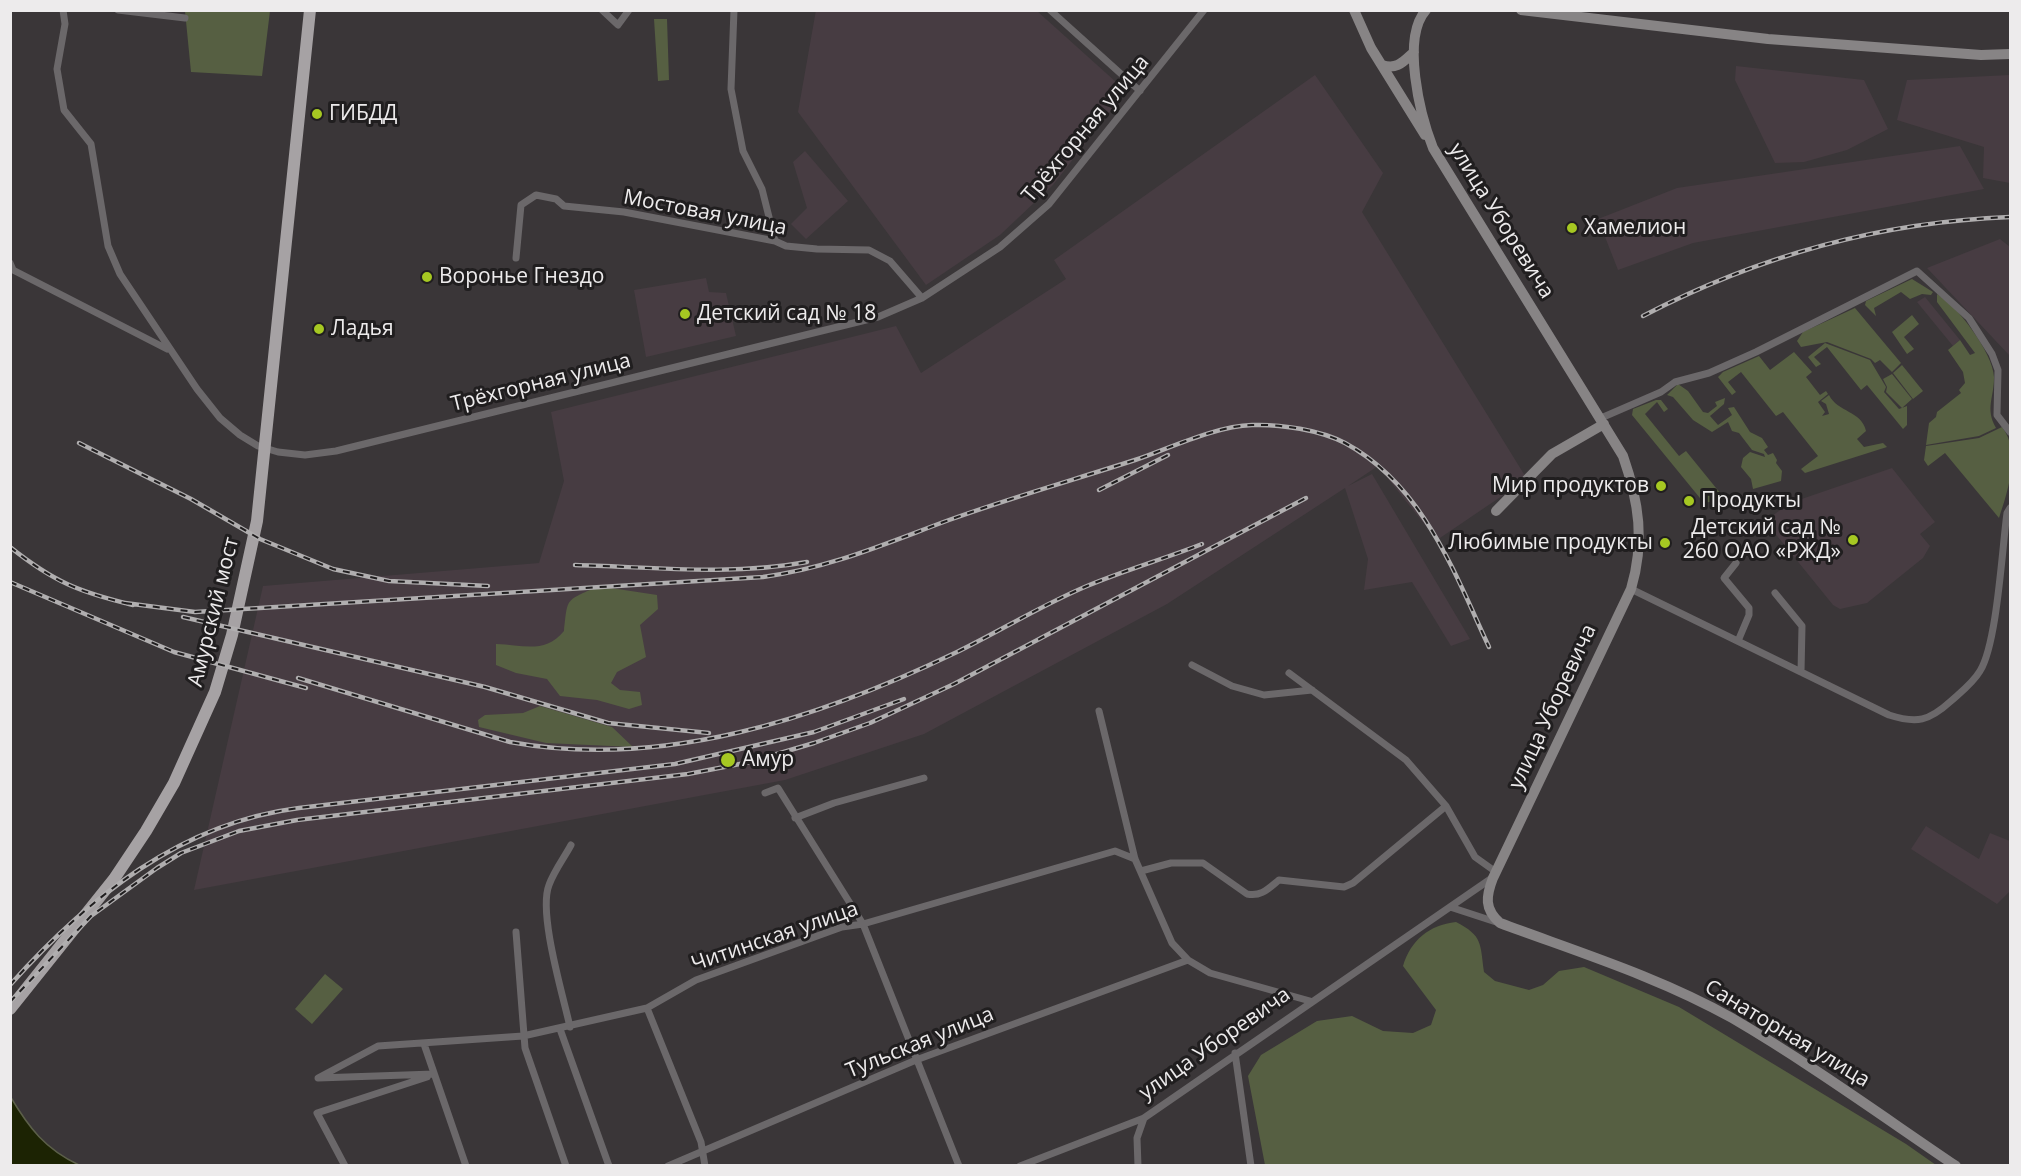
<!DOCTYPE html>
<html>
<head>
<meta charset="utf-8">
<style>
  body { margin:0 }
  #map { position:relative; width:2021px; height:1176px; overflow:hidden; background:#3a3638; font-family:"Open Sans",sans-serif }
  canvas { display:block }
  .frame { position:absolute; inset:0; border:12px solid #edebec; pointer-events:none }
</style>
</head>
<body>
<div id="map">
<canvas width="2021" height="1176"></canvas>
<div class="frame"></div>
</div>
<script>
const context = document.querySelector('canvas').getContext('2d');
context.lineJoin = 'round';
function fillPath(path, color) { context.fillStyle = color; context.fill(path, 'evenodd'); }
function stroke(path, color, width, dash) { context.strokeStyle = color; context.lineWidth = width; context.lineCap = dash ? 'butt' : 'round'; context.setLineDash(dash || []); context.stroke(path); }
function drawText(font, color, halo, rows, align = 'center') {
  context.font = font + ' "Open Sans",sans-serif'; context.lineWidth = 6; context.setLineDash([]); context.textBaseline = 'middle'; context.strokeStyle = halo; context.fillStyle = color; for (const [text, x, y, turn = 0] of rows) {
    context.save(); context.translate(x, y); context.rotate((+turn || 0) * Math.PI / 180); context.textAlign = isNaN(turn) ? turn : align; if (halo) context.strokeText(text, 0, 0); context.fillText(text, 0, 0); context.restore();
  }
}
fillPath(new Path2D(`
  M816 10 1037 11 1126 91 1053 185 1000 235 926 285 798 112Z
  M1736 66 1864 80 1888 129 1847 150 1804 162 1775 163 1735 80Z
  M1315 75 1383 173 1362 212 1527 479 1437 540 1378 466 1348 486 1372 474 1470 639 1451 646 1412 582 1364 590 1368 559 1345 488 1167 604 924 734 785 780 194 890 263 586 539 563 564 481 551 412 896 326 921 373 1066 279 1054 260Z
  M2010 75V183L1983 178 1984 147 1897 120 1907 80Z
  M1960 146 1984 189 1693 243 1618 270 1598 219 1677 188Z
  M805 151 848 201 806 239 791 224 807 208 793 162Z
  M2000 239 2010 247V356L1927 268Z
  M706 278 709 292 726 293 736 336 646 357 634 290Z
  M1925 297 1960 340 1953 346 1917 302Z
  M1892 468 1935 522 1920 534 1930 546 1923 558 1867 603 1840 609 1833 605 1765 521 1790 503Z
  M1926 826 1979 859 1990 833 2010 841V891L1997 904 1911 849Z`), '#473c42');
fillPath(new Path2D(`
  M185 11H270L262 76 191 72Z
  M654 19H667L669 80 658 81Z
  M1912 279 1933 292 1931 295 1922 294 1910 299 1901 292 1874 308 1876 316 1865 305 1866 301Z
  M1937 294C1957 305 1993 353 1994 377 1994 399 1985 408 1996 428L1979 436 1926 445 1929 423 1936 417 1937 412 1961 393 1959 390 1965 383 1963 372 1948 350 1960 340 1970 355 1975 353 1937 302Z
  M1855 308 1901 363 1892 372 1880 360 1875 363 1871 359 1827 342 1801 347 1797 341 1803 332Z
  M1912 315 1919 324 1904 337 1914 349 1907 354 1892 332Z
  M1825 343 1870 360 1886 387 1884 392 1899 409 1907 406V425L1903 429 1867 385 1861 390 1827 347 1814 357 1821 364 1816 367 1808 357Z
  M1794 352 1812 372 1806 377 1820 395 1826 391 1828 394 1818 402 1825 412 1822 416 1829 414 1826 404 1821 401 1829 395C1838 413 1861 410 1866 431L1857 439 1864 447 1883 443 1887 447 1805 473 1801 469 1818 456 1783 412 1776 416 1741 372 1728 382 1736 392 1732 395 1718 377 1723 372 1759 356 1770 370Z
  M1902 365 1923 391 1913 399 1893 373Z
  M1892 374 1912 399 1902 408 1886 392 1887 387 1883 379Z
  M1678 384 1688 391 1703 412 1708 413 1717 406 1715 402 1725 398 1724 404 1710 416 1718 425 1732 415 1728 408 1734 407 1750 432 1762 438 1768 447 1764 450 1768 455 1773 453 1777 460 1776 463 1782 471 1781 481 1753 489 1751 479 1741 467 1743 458 1750 452 1765 457 1764 454 1752 450 1739 433 1732 431 1728 422 1712 432 1693 420 1673 397 1667 395Z
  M1656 400H1661L1668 409 1664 412 1657 402 1645 414 1679 456 1686 451 1725 499 1704 503 1632 415 1633 409Z
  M2002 427C2021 451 2008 491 1999 518L1945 453 1928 466 1924 460 1926 446 1979 438Z
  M598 586 657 595 658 609 640 625 646 657 617 672 611 683 620 690 640 692 642 705 629 709 597 700 560 696 547 679 516 673 496 665V644C524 645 545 654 564 631 568 596 565 602 598 586Z
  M540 706 612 727 633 747 546 743 479 727 478 720 485 715 523 713Z
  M1456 922C1483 936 1480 943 1484 972L1495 981 1529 990 1543 985 1559 971 1584 967 1679 1007 1906 1144 1936 1165H1265L1248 1076 1261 1055 1317 1021 1352 1016 1383 1031 1413 1033 1431 1025 1436 1010 1403 966C1411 940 1429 925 1456 922Z
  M325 974 343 989 312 1024 295 1009Z`), '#565f42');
const water = new Path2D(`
  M10 1096C29 1128 45 1149 79 1165H11Z`);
fillPath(water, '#1c2303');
stroke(water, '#5b5f49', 1.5);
stroke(new Path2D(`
  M63 10 65 24 57 69 64 110 91 144 108 246 120 274 197 389 220 418 240 435 258 446 278 452 305 455 336 451 878 317 922 298 1000 247 1049 204 1204 10
  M118 10 185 18
  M602 10 618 25 629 10
  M734 10 731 89 743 151 762 189 775 241
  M1050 10 1140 91
  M516 258 521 205 536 195 556 199 564 206 624 212 775 241 786 246 817 249 869 250 890 261 922 298
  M10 263 13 270 167 349
  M1601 418 1661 392 1675 382 1709 373 1756 352 1917 271 1969 318 1992 354 1998 370 1997 415 2010 432
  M1736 563 1724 578 1749 608V615L1738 641
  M1631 589 1889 715C1917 724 1929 721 1951 701 1961 692 1973 683 1980 671 1997 644 2002 549 2007 513L2010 508
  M1775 593 1802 626 1801 672
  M1192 665 1232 686 1264 695 1312 690
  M1289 673 1406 760 1446 806 1475 857 1496 872
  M1099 711 1135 859 1172 943 1188 960 1210 973 1310 1001
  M765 793 778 788 863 924 959 1166
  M795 818 834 803 924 778
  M1141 871 1171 863H1203L1247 894C1261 897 1268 889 1279 880L1344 887 1353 883 1446 806
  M1450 907 1496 922
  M516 932 525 1048 566 1166
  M647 1008 701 1142 705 1166
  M570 1027C563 995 538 913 549 885 554 871 564 858 571 845
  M560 1029 609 1166
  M424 1044 466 1166
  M1235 1053 1251 1166
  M434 1074 318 1078 378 1046 523 1036 647 1008 696 980 842 927 863 924 1115 851 1135 859
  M345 1166 317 1113 427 1077
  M668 1166 916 1060 1188 960
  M1020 1166 1144 1118 1492 878
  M1138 1166 1137 1138 1144 1118`), '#6b686a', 7);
stroke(new Path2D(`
  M1354 10 1371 48 1425 135
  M1426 10C1401 38 1420 115 1433 148L1623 456C1639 502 1645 542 1631 589L1493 878C1486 896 1484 909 1500 923 1578 952 1659 977 1732 1018 1809 1063 1882 1116 1956 1166
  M1521 10 1768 39 1981 55 2010 54
  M1382 65C1397 70 1403 62 1414 52
  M1496 511 1552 454 1604 424`), '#878485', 10);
stroke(new Path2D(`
  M10 1009 114 879 146 831 174 783 215 692 232 635 257 521 310 10`), '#a6a2a4', 12);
const rail = new Path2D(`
  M1643 316C1758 256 1880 222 2010 217
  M79 443 191 499 260 539 333 569 389 581 488 586
  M1099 490 1168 455
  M10 547C54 582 79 592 133 605
  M575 565C651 567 731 576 807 562
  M10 582 174 652 306 688
  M125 603 195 612 763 577C833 567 884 544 949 520 1010 498 1073 480 1135 460 1170 448 1216 426 1252 425 1281 424 1320 430 1345 443 1423 485 1454 572 1489 647
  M183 617 485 687 608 723 709 733
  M298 678 510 742C663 770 820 718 957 652 1000 631 1042 605 1087 586 1125 570 1164 559 1202 544
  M10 985C88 898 180 823 299 808L675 764 814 732 904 699
  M10 1002 91 916 157 868 181 853 239 831 297 820 688 774 750 762 814 743 870 723 954 684 1306 498`);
stroke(rail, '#b0aeaf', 4.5);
stroke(rail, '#201e1f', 2, [7]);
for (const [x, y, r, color] of [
  [317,114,6,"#a6c822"],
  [1572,228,6,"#a6c822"],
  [427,277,6,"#a6c822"],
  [685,314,6,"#a6c822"],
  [319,329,6,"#a6c822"],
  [1661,486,6,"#a6c822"],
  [1689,501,6,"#a6c822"],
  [1853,540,6,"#a6c822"],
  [1665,543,6,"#a6c822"],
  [728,760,8,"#a6c822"]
]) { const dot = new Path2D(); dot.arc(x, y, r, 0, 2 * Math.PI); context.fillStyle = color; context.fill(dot); stroke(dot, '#201e1f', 2); }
drawText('21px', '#edebec', '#201e1f', [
  ["ГИБДД",329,114],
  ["Хамелион",1584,228],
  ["Воронье Гнездо",439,277],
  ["Детский сад № 18",697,314],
  ["Ладья",331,329],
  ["Мир продуктов",1649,486,"right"],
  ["Продукты",1701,501],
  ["Детский сад №",1841,528,"right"],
  ["260 ОАО «РЖД»",1841,552,"right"],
  ["Любимые продукты",1653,543,"right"],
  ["Амур",742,760]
], 'left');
drawText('21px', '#edebec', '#201e1f', [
  ["Трёхгорная улица",1086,129,-50],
  ["Мостовая улица",705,213,11],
  ["улица Уборевича",1501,221,58],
  ["Трёхгорная улица",541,383,-14],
  ["Амурский мост",214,612,-76],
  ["улица Уборевича",1553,707,-65],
  ["Читинская улица",775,937,-19],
  ["Санаторная улица",1787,1034,31],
  ["Тульская улица",920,1043,-22],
  ["улица Уборевича",1215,1044,-35]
]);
</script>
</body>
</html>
